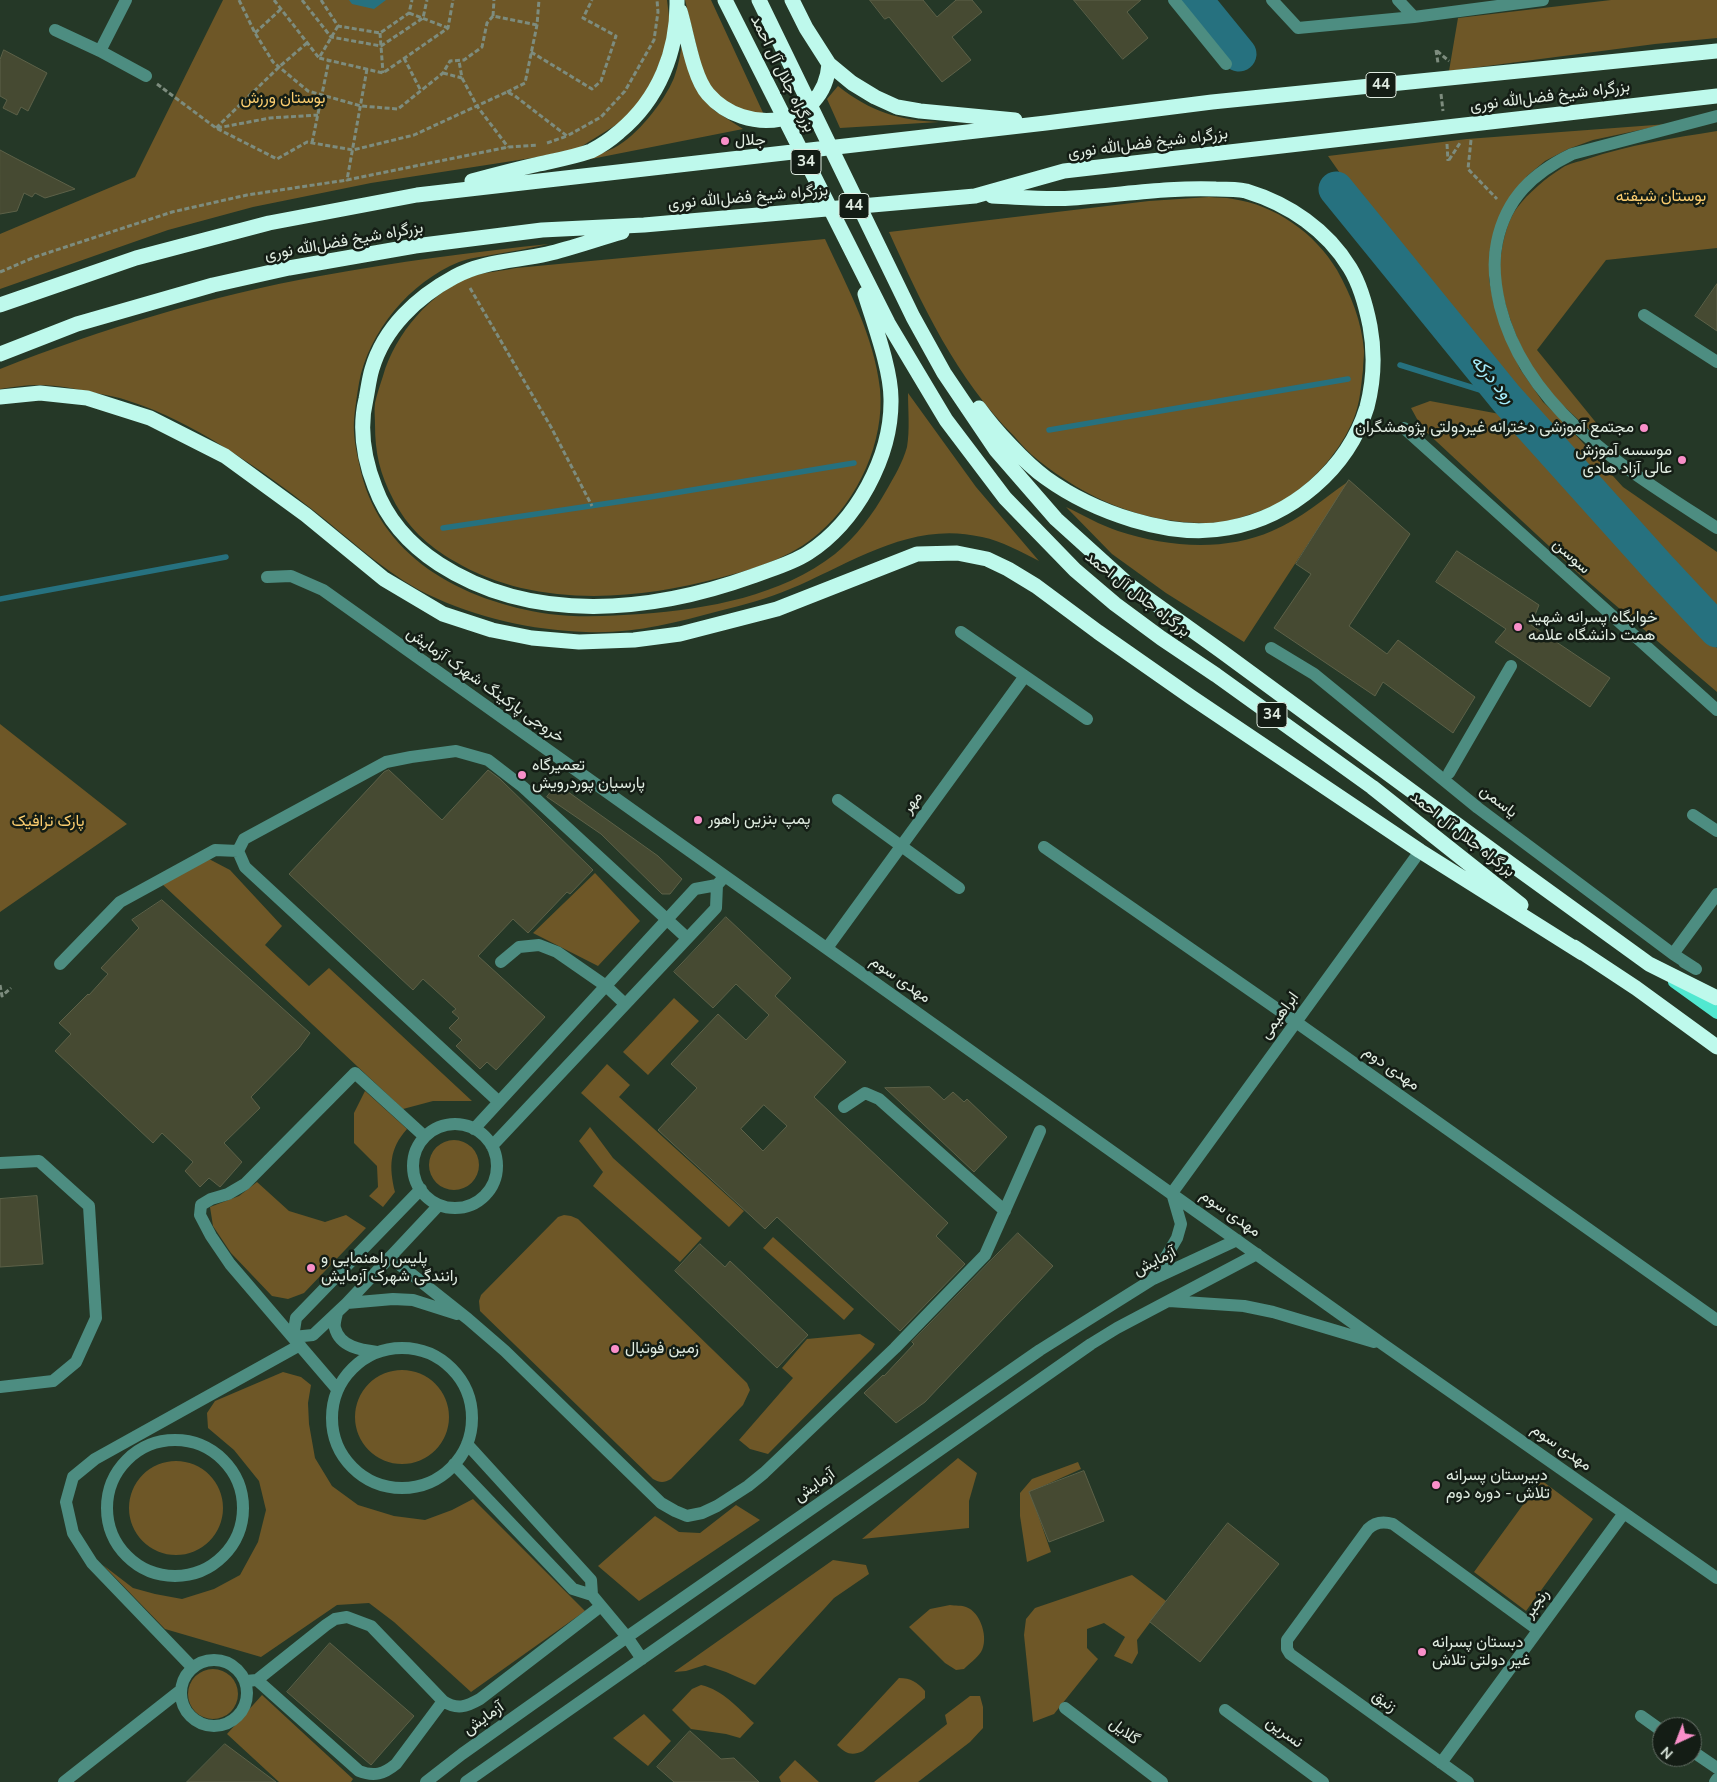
<!DOCTYPE html>
<html>
<head>
<meta charset="utf-8">
<style>
  body { margin:0 }
  #map { position:relative; width:1717px; height:1782px; overflow:hidden; background:#253827; font-family:"Nunito Sans",sans-serif }
  canvas { display:block }
  .north { position:absolute; left:1652px; top:1717px; width:50px; height:50px; box-sizing:border-box; background:#141d15; border:1px solid #667067; border-radius:50%; rotate:223deg; font-size:14px; font-weight:700; line-height:20px; text-align:center; color:#e0ece1 }
  .north::after { content:''; display:block; margin:auto; width:18px; height:22px; background:#f98fc9; clip-path:polygon(50% 0,100% 100%,50% 72%,0 100%) }
</style>
</head>
<body>
<div id="map">
<canvas width="1717" height="1782"></canvas>
<div class="north">N</div>
</div>
<script>
const context = document.querySelector('canvas').getContext('2d');
context.lineJoin = 'round';
function fillPath(path, color) { context.fillStyle = color; context.fill(path, 'evenodd'); }
function stroke(path, color, width, dash) { context.strokeStyle = color; context.lineWidth = width; context.lineCap = dash ? 'butt' : 'round'; context.setLineDash(dash || []); context.stroke(path); }
function drawText(font, color, halo, rows, align = 'center') {
  context.font = font + ' "Nunito Sans",Vazirmatn,sans-serif'; context.lineWidth = 5; context.setLineDash([]); context.textBaseline = 'middle'; context.strokeStyle = halo; context.fillStyle = color; for (const [text, x, y, turn = 0] of rows) {
    context.save(); context.translate(x, y); context.rotate((+turn || 0) * Math.PI / 180); context.textAlign = isNaN(turn) ? turn : align; if (halo) context.strokeText(text, 0, 0); context.fillText(text, 0, 0); context.restore();
  }
}
fillPath(new Path2D(`
  M223 0H667L670 24 666 45 651 85 627 118 579 148 538 157 371 183 253 207 168 230 0 289V234L135 177Z
  M685 0H711L765 117 757 116 721 100 704 77Z
  M1611 0H1717V38L1655 44 1449 71 1458 18Z
  M683 36 702 98 715 111 743 129 581 161C592 156 604 153 614 148 637 136 664 102 674 78 679 64 681 51 683 36Z
  M838 86C871 112 898 120 939 122L840 128 827 99Z
  M1668 124 1593 140 1568 149 1545 161 1527 176 1490 248 1489 279 1494 304 1503 331 1520 369 1543 402 1563 421 1623 487 1717 552V615L1581 467 1533 413 1349 186 1328 156 1467 139Z
  M1717 131V248L1606 260 1537 350 1602 430 1596 436C1575 416 1551 397 1535 373 1520 350 1499 296 1500 270 1500 252 1506 222 1517 208 1528 193 1546 178 1562 168 1569 163 1579 162 1587 159 1629 145 1673 138 1717 131Z
  M1209 197C1217 198 1225 197 1233 199 1275 205 1315 233 1337 270 1351 295 1362 322 1364 351 1364 358 1363 364 1363 370 1361 386 1360 403 1354 418 1341 450 1316 479 1287 498 1276 506 1261 511 1248 515 1236 519 1223 523 1210 523 1145 524 1088 500 1038 460 1029 453 1021 444 1014 436 956 378 922 305 889 232L1149 201Z
  M825 239C847 287 874 335 880 389 885 441 858 500 819 533 791 558 754 569 719 578 634 601 532 608 454 561 428 546 407 527 393 499 380 474 375 453 375 425 375 418 374 410 375 403 377 394 380 385 383 376 395 334 431 291 473 276 486 272 502 271 516 268Z
  M549 244C530 248 510 252 491 255 481 257 469 258 459 262 410 282 369 331 359 383 357 395 355 408 354 420 353 434 356 450 359 463 377 557 462 601 549 614 580 618 611 616 641 614 708 609 781 596 835 554 856 537 873 514 886 491 894 477 903 462 907 447 910 430 908 410 908 393L976 487 1039 561C1021 552 1002 541 982 537 911 520 852 563 790 589 767 599 743 605 719 611 675 623 632 634 586 632 531 630 477 618 427 594 385 573 350 539 313 510 262 470 191 420 129 401 118 397 106 395 95 393 77 389 58 385 39 385 26 385 13 387 0 389V369C101 329 213 295 320 276 396 262 473 252 549 244Z
  M1430 401 1505 415 1579 493 1622 546 1717 648V692L1579 574 1422 428 1411 408Z
  M1349 481 1244 642 1166 593 1112 554 1066 507C1083 515 1100 525 1118 531 1167 547 1224 552 1272 531 1301 519 1324 498 1349 481Z
  M0 724 127 824 0 912Z
  M209 859 230 870 282 926 265 945 309 986 329 968 472 1101H433L403 1109 161 883Z
  M595 873 640 921 598 966 533 933Z
  M674 998 699 1021 648 1075 623 1052Z
  M607 1064 630 1085 619 1097 744 1211 729 1227 581 1093Z
  M365 1091 407 1129C389 1149 389 1167 395 1192L383 1207 369 1196 378 1187 377 1166 354 1143V1113Z
  M590 1127 613 1158 702 1238 680 1262 593 1186 603 1172 579 1141Z
  M429 1165a25 25 0 1 1 50 0a25 25 0 1 1-50 0Z
  M257 1182 289 1211 325 1222 346 1215 366 1228 304 1293 288 1299 272 1296 231 1253 213 1226 210 1207 239 1196Z
  M564 1215 571 1216 578 1219 747 1383 750 1390 743 1405 671 1479C664 1483 660 1483 653 1479L480 1311 479 1301 481 1295 558 1217Z
  M773 1237 854 1309 844 1320 763 1248Z
  M860 1334 875 1344 872 1349 768 1454 750 1449 739 1440 793 1378 782 1368 807 1339Z
  M355 1417a47 47 0 1 1 94 0a47 47 0 1 1-94 0Z
  M283 1372 301 1377 311 1385 308 1403 309 1424 315 1458 332 1486 358 1505 394 1516 425 1520 452 1510 473 1499 585 1611 471 1692 394 1622 369 1603 337 1605 261 1657 165 1629 103 1565 133 1588 155 1594 182 1599 214 1589 240 1575 258 1542 266 1510 259 1481 234 1450 208 1428 207 1413 215 1401Z
  M958 1458 977 1473 969 1501V1528L862 1539Z
  M129 1508a47 47 0 1 1 94 0a47 47 0 1 1-94 0Z
  M1078 1462 1081 1469 1030 1492 1051 1552 1027 1562 1020 1516V1493L1032 1479Z
  M1541 1480 1593 1519 1526 1611 1474 1572Z
  M736 1505 760 1520 639 1601 598 1566 655 1516 679 1532 700 1533Z
  M833 1560 866 1565 869 1574 834 1598 755 1685 726 1672 705 1665 686 1671 674 1672Z
  M1132 1575 1166 1601 1137 1640 1138 1653 1132 1664 1114 1656 1125 1637 1104 1623 1087 1629V1648L1098 1659 1054 1714 1033 1722 1024 1635 1026 1619 1035 1608Z
  M950 1605C955 1606 962 1605 966 1607 981 1612 989 1639 981 1652 977 1658 969 1664 964 1669L956 1670 945 1663 909 1627 930 1609Z
  M188 1694a25 25 0 1 1 50 0a25 25 0 1 1-50 0Z
  M899 1678C911 1678 917 1682 925 1691V1698L863 1751C852 1756 846 1754 837 1745Z
  M701 1685C723 1690 738 1708 754 1723L740 1738 726 1734 691 1729 672 1710 692 1689Z
  M262 1695 353 1779 351 1782H279L227 1734Z
  M970 1696H980L983 1707V1728L970 1742 918 1782H874L947 1724 945 1715Z
  M644 1714 671 1741 648 1766 613 1738Z
  M795 1760 819 1782H781L779 1777Z`), '#6e5727');
fillPath(new Path2D(`
  M349 0H386L374 9 352 4Z`), '#26717f');
stroke(new Path2D(`
  M1400 365 1506 398
  M1049 430 1348 379
  M443 528 650 497 854 463
  M0 599 226 557`), '#26717f', 5.5);
stroke(new Path2D(`
  M1195 0 1239 54
  M1336 189 1506 398 1658 567 1717 630`), '#26717f', 35);
const building = new Path2D(`
  M870 0H923L937 17 956 0H972L982 12 952 37 971 60 942 82 889 17 885 19Z
  M1074 0H1141L1127 12 1148 38 1123 59Z
  M4 50 47 73 28 111 21 107 17 115 3 108 7 100 0 96V60Z
  M0 150 15 158 75 189 45 198 35 193 32 197 24 193 17 211 0 214Z
  M1717 284V331L1695 316Z
  M1349 480 1410 534 1349 626 1387 654 1398 640 1475 697 1453 733 1383 682 1375 696 1274 628 1311 574 1296 564Z
  M1457 551 1539 605 1531 625 1610 678 1590 707 1495 642 1506 629 1436 582Z
  M389 770 442 820 488 770 500 779 593 870 570 894 567 892 528 933 513 919 478 956 545 1017 496 1070 487 1062 480 1069 456 1046 462 1040 449 1028 459 1018 452 1012 456 1009 423 979 413 990 289 874 384 772Z
  M557 784 658 856 682 879 670 894H662L601 834 547 797Z
  M162 900 310 1033 299 1048 251 1097 260 1108 224 1143 242 1162 220 1187 209 1178 200 1187 185 1171 193 1162 162 1133 153 1143 55 1051 71 1034 59 1023 88 994 89 995 108 974 101 968 139 928 132 920Z
  M726 917 791 978 775 996 846 1062 814 1097 948 1223 936 1236 965 1264 900 1331 777 1217 765 1229 658 1130 697 1088 671 1064 718 1014 746 1040 769 1015 736 984 713 1008 674 972ZM764 1105 787 1126 763 1151 741 1129Z
  M930 1087 944 1100 953 1092 964 1102 967 1099 1007 1137 974 1172 885 1088Z
  M37 1196 43 1264 0 1267V1199Z
  M1018 1233 1053 1266 925 1402 896 1423 864 1393 883 1375 884 1376 914 1344 912 1342Z
  M700 1244 725 1267 730 1261 808 1335 777 1368 675 1271Z
  M1084 1471 1104 1521 1049 1542 1029 1492Z
  M1228 1523 1279 1564 1200 1662 1150 1622Z
  M330 1643 414 1716 371 1765 287 1692Z
  M690 1731 721 1759 734 1758 759 1782H674L657 1767Z
  M225 1744 276 1782H187Z`);
fillPath(building, '#464a32');
stroke(building, '#5d6148', 1);
stroke(new Path2D(`
  M239 0 255 33 273 62 308 91 361 106 398 109 443 73 450 61 464 60 482 47 487 23 493 16 537 25
  M274 0 319 58
  M302 0 331 37 381 46 423 18 427 0
  M321 0 338 26 380 33 409 13 412 0
  M409 13 448 28
  M493 16 494 0
  M338 26 319 58 383 73 448 28 453 0
  M255 33 281 9
  M380 33 383 73
  M1436 50 1438 63
  M1437 51 1449 61
  M531 52 592 89 601 81 616 36 583 18 592 0
  M404 58 421 91
  M367 69 347 180 508 147 538 145
  M443 73 462 78 459 61
  M462 78 477 106 508 147
  M157 84 216 128 277 159 307 142 353 150 414 135 507 92 515 96 567 136 601 117 625 91 654 40 658 12 657 0
  M507 92 525 83 537 25 539 0
  M1441 94 1443 111
  M216 128 279 67 307 43
  M217 128 270 118 318 115
  M1471 140 1468 169 1497 199
  M312 143 329 60
  M547 143 567 136
  M1447 144 1448 161
  M1449 160 1460 143
  M0 272 35 257 172 212 247 195 347 180
  M470 288 551 427 592 506
  M0 985 2 996 11 988`), '#7d8c7e', 3, [5, 2.5]);
stroke(new Path2D(`
  M1174 0 1226 64
  M1272 0 1298 28 1414 17 1543 0
  M1398 0 1414 17
  M55 30 100 51 146 76
  M100 51 126 0
  M1717 116 1572 154C1533 173 1506 198 1497 242 1492 264 1495 285 1500 306 1527 413 1631 472 1717 528
  M1644 315 1717 362
  M1404 428 1717 710
  M267 577 291 576 323 590 1384 1345 1717 1578
  M961 632 1087 719
  M1271 648 1314 674 1478 808 1673 954 1696 969 1684 962
  M1449 773 1511 666
  M838 800 959 888
  M1693 815 1717 831
  M1044 847 1296 1022 1717 1320
  M827 948 1025 676
  M1673 954 1717 894
  M501 962 519 947 539 945 557 952 606 986 625 1004
  M60 964 120 902 215 850 238 851
  M499 1102 245 867 238 851 244 839 386 762 411 757 456 751 488 760 523 787 687 938
  M844 1107 865 1093 879 1099 1005 1211
  M413 1166a42 42 0 1 1 84 0a42 42 0 1 1-84 0Z
  M474 1129 695 889 717 885 725 876
  M492 1146 716 908 717 885
  M0 1163 39 1161 89 1206 96 1318 76 1362 53 1381 0 1387
  M421 1189 296 1318 293 1337 313 1335 347 1303 439 1205
  M390 1257 468 1319 505 1351 661 1503 675 1511 687 1516 702 1513 717 1506 748 1486 764 1473 895 1348 985 1255 1040 1131
  M1153 1279 1177 1238 1181 1224 1172 1193 1415 858
  M1169 1301 1244 1306 1273 1312 1374 1342
  M347 1303 393 1299 413 1300 457 1314
  M337 1313C336 1317 334 1324 335 1328 340 1347 361 1350 377 1352
  M332 1418a70 70 0 1 1 140 0a70 70 0 1 1-140 0Z
  M337 1389 230 1264 211 1236 200 1215 201 1205 211 1199 228 1194 245 1184 355 1073 424 1136
  M107 1508a68 68 0 1 1 136 0a68 68 0 1 1-136 0Z
  M467 1444 591 1580 592 1595
  M454 1464 573 1589 592 1595 627 1637 642 1659
  M181 1693a33 33 0 1 1 66 0a33 33 0 1 1-66 0Z
  M192 1667 92 1563 73 1533 66 1502 73 1477 95 1459 300 1345
  M257 1680 359 1771C374 1777 384 1774 396 1764L443 1701
  M246 1681 257 1680 326 1625 335 1619 347 1617 371 1626 443 1701C457 1710 466 1707 480 1699L601 1606
  M1065 1708 1162 1782
  M1225 1710 1323 1782
  M1641 1716 1662 1731
  M1692 1751 1717 1768
  M1441 1763 1624 1513
  M64 1782 181 1690
  M426 1782 462 1754 627 1637 1040 1350 1153 1279 1237 1240
  M466 1782 1091 1344 1117 1328 1257 1254
  M1468 1782 1290 1654 1287 1649V1640L1368 1529C1375 1522 1383 1521 1393 1524L1538 1630
  M1715 1782 1717 1779`), '#4d8d81', 12);
stroke(new Path2D(`
  M1674 982 1717 1013`), '#51e8d0', 12);
stroke(new Path2D(`
  M725 0 888 323 946 420 1005 498 1075 570 1115 604 1161 638 1216 675 1372 787 1521 905
  M759 0 913 317 944 373 996 450 1056 519 1129 585 1221 651 1515 867 1649 964 1717 998
  M792 0 806 28 829 64 852 83 875 97 897 107 920 111 1015 120
  M680 11C687 34 693 77 708 94 745 137 824 128 829 64
  M472 181C494 175 517 169 539 164 557 160 574 157 591 151 601 146 611 139 619 132 659 99 678 51 677 0
  M622 232C597 239 572 248 547 254 516 261 482 261 454 277 417 297 384 328 372 369 369 379 368 389 366 399 359 428 364 459 375 487 387 520 410 545 439 564 533 625 653 612 753 576 771 569 791 564 808 553 856 522 892 457 891 399 891 369 874 324 865 294
  M0 305 136 258 269 223 417 195 1046 123 1212 102 1717 51
  M0 354 77 324 213 285 289 268 415 246 542 230 644 225 975 196 1064 171 1717 96
  M0 397 40 393 87 398 150 418 225 456 306 515 384 579 443 614 492 630 532 638 579 642 634 640 680 634 777 609 917 554 957 553 987 559 1008 569 1036 586 1098 632 1191 697 1420 851 1582 953
  M979 408C994 429 1025 463 1046 478 1071 496 1103 511 1133 520 1163 529 1197 534 1228 528 1291 517 1348 469 1367 407 1374 380 1375 353 1370 326 1366 306 1361 286 1350 268 1327 230 1289 204 1246 191 1237 189 1226 189 1216 189 1169 187 1121 195 1073 198 1047 200 1019 197 992 196
  M1574 947 1636 988 1717 1047`), '#bef9ec', 15);
for (const [x, y, r, color] of [
  [725,141,5,"#f98fc9"],
  [1644,428,5,"#f98fc9"],
  [1682,460,5,"#f98fc9"],
  [1518,627,5,"#f98fc9"],
  [522,775,5,"#f98fc9"],
  [698,820,5,"#f98fc9"],
  [311,1268,5,"#f98fc9"],
  [615,1349,5,"#f98fc9"],
  [1436,1485,5,"#f98fc9"],
  [1422,1652,5,"#f98fc9"]
]) { const dot = new Path2D(); dot.arc(x, y, r, 0, 2 * Math.PI); context.fillStyle = color; context.fill(dot); stroke(dot, '#141d15', 2); }
for (const [x, y, w] of [
  [1381,85,30],
  [806,162,30],
  [854,206,30],
  [1272,715,30]
]) { const box = new Path2D(); box.roundRect(x - w / 2, y - 12.5, w, 25, 4); context.fillStyle = '#141d15'; context.fill(box); stroke(box, '#e0ece1', 1); }
drawText('bold 15px', '#e0ece1', null, [
  ["44",1381,85],
  ["34",806,162],
  ["44",854,206],
  ["34",1272,715]
]);
drawText('16px', '#e0ece1', '#141d15', [
  ["بزرگراه جلال آل احمد",782,74,64],
  ["بزرگراه شیخ فضل‌الله نوری",1550,97,-7],
  ["بزرگراه شیخ فضل‌الله نوری",1148,144,-7],
  ["بزرگراه شیخ فضل‌الله نوری",748,198,-5],
  ["بزرگراه شیخ فضل‌الله نوری",344,242,-10],
  ["سوسن",1571,557,42],
  ["بزرگراه جلال آل احمد",1137,595,38],
  ["خروجی پارکینگ شهرک آزمایش",485,686,35],
  ["یاسمن",1498,802,38],
  ["مهر",913,803,-54],
  ["بزرگراه جلال آل احمد",1462,835,38],
  ["مهدی سوم",900,980,35],
  ["ابراهیمی",1280,1016,-54],
  ["مهدی دوم",1391,1069,35],
  ["مهدی سوم",1230,1214,35],
  ["آزمایش",1155,1262,-27],
  ["مهدی سوم",1561,1448,35],
  ["آزمایش",815,1486,-35],
  ["رنجبر",1537,1604,-54],
  ["زنبق",1384,1702,36],
  ["آزمایش",484,1719,-35],
  ["گلایل",1124,1732,38],
  ["نسرین",1284,1733,36]
]);
drawText('16px', '#fbcd6f', '#141d15', [
  ["بوستان ورزش",283,99],
  ["بوستان شیفته",1661,197],
  ["پارک ترافیک",48,822]
]);
drawText('16px', '#e0ece1', '#141d15', [
  ["جلال",735,141],
  ["مجتمع آموزشی دخترانه غیردولتی پژوهشگران",1634,428,"right"],
  ["موسسه آموزش",1672,451,"right"],
  ["عالی آزاد هادی",1672,469,"right"],
  ["خوابگاه پسرانه شهید",1528,618],
  ["همت دانشگاه علامه",1528,636],
  ["تعمیرگاه",532,766],
  ["پارسیان پوردرویش",532,784],
  ["پمپ بنزین راهور",708,820],
  ["پلیس راهنمایی و",321,1259],
  ["رانندگی شهرک آزمایش",321,1277],
  ["زمین فوتبال",625,1349],
  ["دبیرستان پسرانه",1446,1476],
  ["تلاش - دوره دوم",1446,1494],
  ["دبستان پسرانه",1432,1643],
  ["غیر دولتی تلاش",1432,1661]
], 'left');
drawText('italic 18px', '#a7effe', '#141d15', [
  ["رود درکه",1492,380,50]
]);
</script>
</body>
</html>
